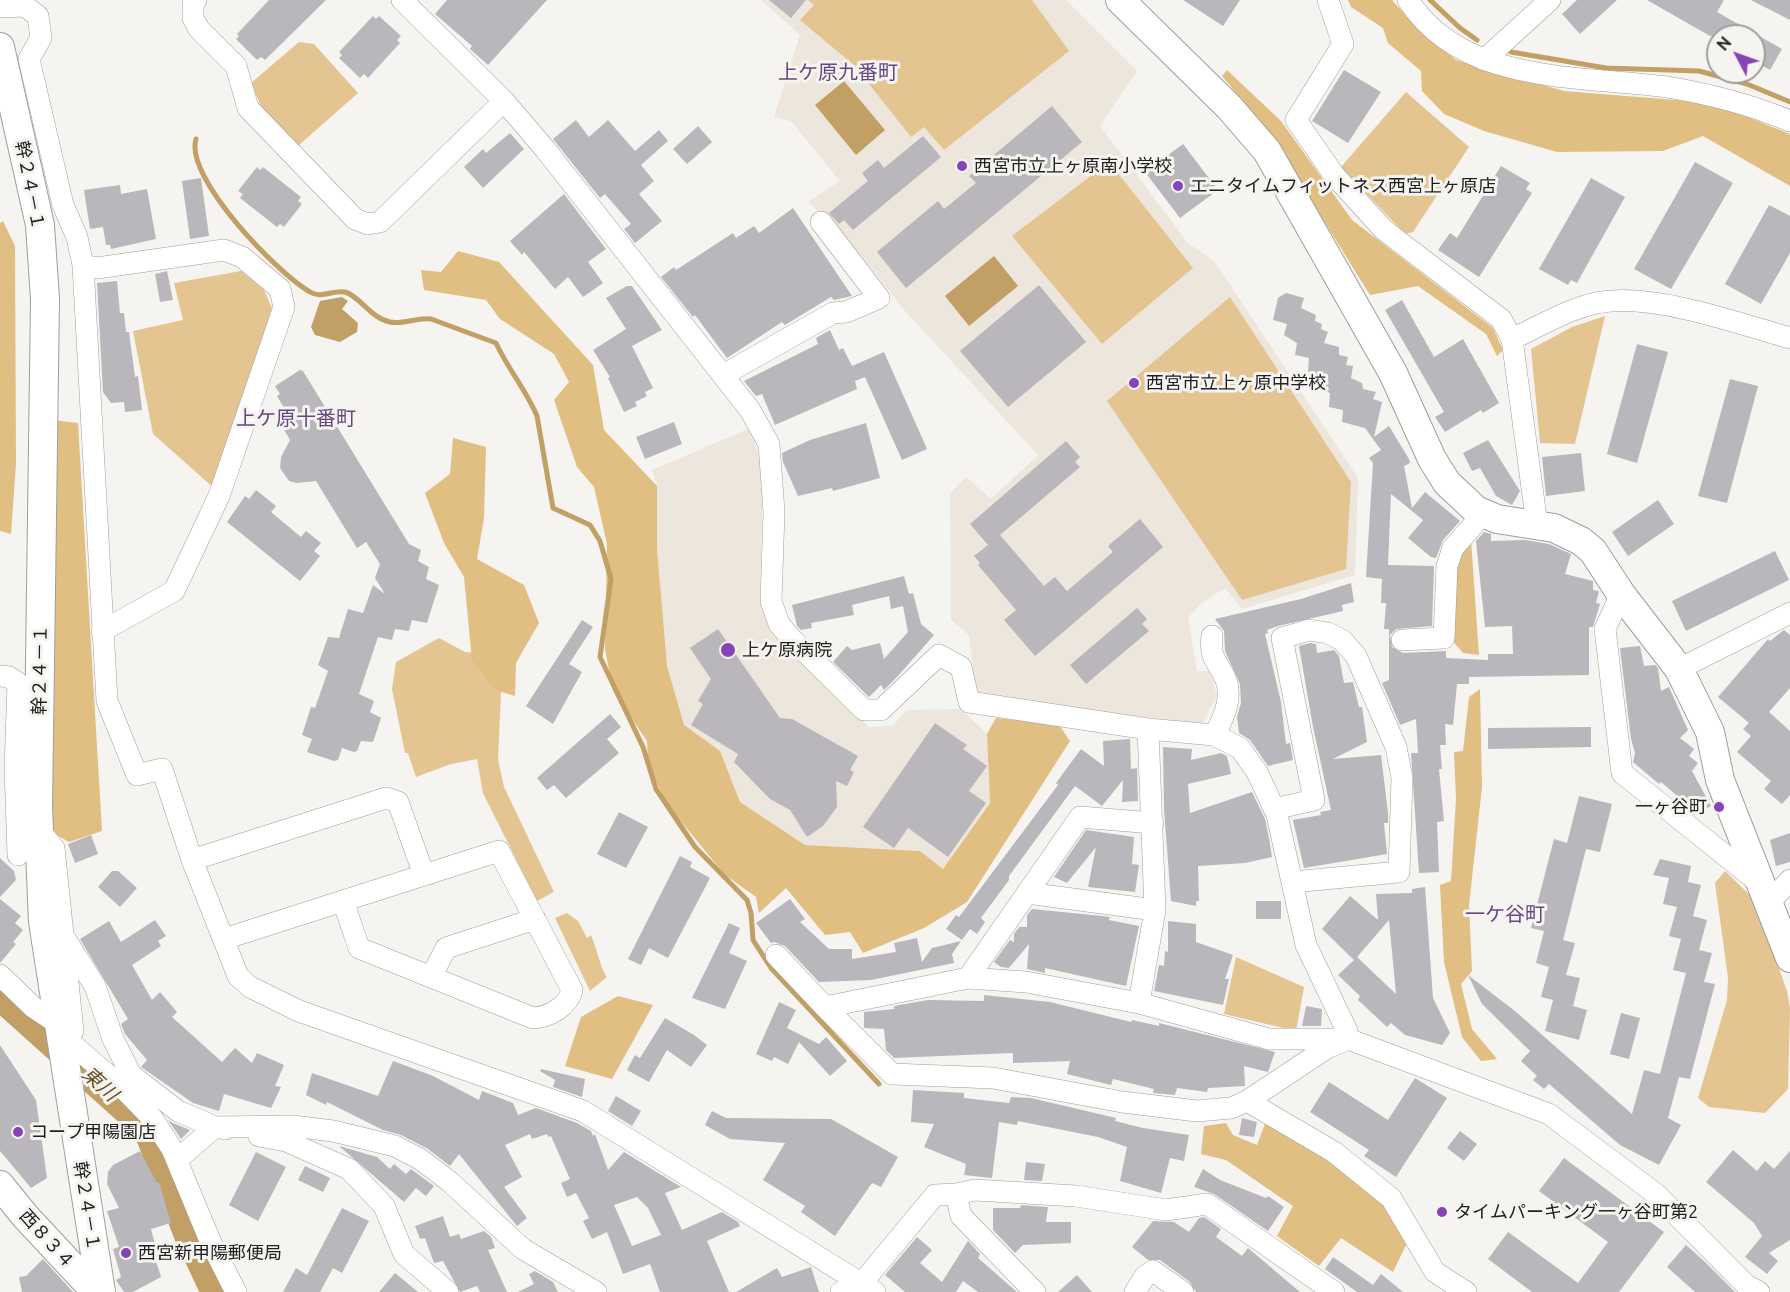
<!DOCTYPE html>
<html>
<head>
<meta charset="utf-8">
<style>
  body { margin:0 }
  #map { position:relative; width:1790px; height:1292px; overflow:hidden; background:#f6f4f0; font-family:Ubuntu,sans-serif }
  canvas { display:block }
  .north { position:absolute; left:1706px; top:24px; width:60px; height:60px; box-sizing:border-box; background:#f6f4f0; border:2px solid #a19f9c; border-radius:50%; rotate:311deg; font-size:16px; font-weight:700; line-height:24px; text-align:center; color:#21201f }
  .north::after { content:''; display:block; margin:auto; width:21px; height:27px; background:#8543b8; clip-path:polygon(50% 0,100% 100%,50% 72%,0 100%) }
</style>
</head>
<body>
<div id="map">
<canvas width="1790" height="1292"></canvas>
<div class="north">N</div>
</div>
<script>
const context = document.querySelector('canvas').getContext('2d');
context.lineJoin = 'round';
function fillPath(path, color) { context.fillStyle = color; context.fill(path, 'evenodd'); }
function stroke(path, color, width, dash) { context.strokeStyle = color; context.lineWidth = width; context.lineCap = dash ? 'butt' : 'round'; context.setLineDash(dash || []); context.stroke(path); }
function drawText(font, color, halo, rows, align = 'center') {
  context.font = font + ' Ubuntu,"Noto Sans JP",sans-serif'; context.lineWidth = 6; context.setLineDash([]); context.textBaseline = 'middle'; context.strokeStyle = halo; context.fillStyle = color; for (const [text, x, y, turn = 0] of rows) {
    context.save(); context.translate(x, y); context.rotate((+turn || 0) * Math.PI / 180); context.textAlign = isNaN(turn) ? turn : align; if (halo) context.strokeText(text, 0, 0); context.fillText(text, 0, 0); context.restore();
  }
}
fillPath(new Path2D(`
  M1066 0 1137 71 1100 126 1188 243 1215 262 1358 478 1355 575 1242 609 1225 588 1200 604 1188 618 1197 671H1210L1217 696 1202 724 983 697 976 690 969 635 951 620 950 494 966 477 991 499 1038 455 906 312 860 254 808 202 840 181 791 121 774 117 800 35 761 0Z
  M750 428 763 469 760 599 775 634 869 727 893 726 906 710 961 709 987 734 990 803 943 869 920 851 805 845 740 802 720 751 684 726 667 666 657 548V486L652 470Z`), '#ece6dc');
fillPath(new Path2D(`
  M808 0H1032L1069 51 944 150 924 127 911 137 854 65 800 20 814 5Z
  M299 42 314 44 358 93 298 146 263 111 251 83Z
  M1406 92 1469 147 1413 232 1405 234 1341 167Z
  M1109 162 1193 268 1102 344 1012 236Z
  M241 271 264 290 272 308 215 489 153 434 133 331 183 320 174 283Z
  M1230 297 1351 482 1346 569 1242 600 1107 401Z
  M1605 316 1575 444 1540 443 1531 349 1572 327Z
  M439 638 465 652 496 654 512 678 501 692 498 759 504 787 554 892 537 901 483 793 477 759 451 764 416 777 408 753H405L392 689 396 662Z
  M1725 871 1755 900 1787 991 1790 1009 1788 1089 1765 1113 1709 1107 1698 1098 1727 1000 1728 978 1715 883Z
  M567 913 578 921 587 938 591 935C596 946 601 970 607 977L590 991 555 918Z
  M1236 957 1304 987 1296 1031 1224 1014Z`), '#e4c591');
fillPath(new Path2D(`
  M1348 0H1392L1416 27 1456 60 1564 91 1713 103 1790 134V186L1703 136 1663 151 1557 152 1484 131 1444 114 1422 91 1421 71 1388 43 1383 28 1351 7Z
  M1227 70 1281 121 1352 220 1493 328 1503 350 1497 356 1486 334 1418 286 1370 295 1268 131 1222 76Z
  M3 221 15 246 16 464 11 534 0 531V223Z
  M458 251 499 262 593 365 604 430 657 486V548L667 666 684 725 720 751 740 802 805 845 920 851 943 869 990 803 987 734 996 718 1059 725 1070 741 967 902 924 928 863 953 850 932 825 935 786 888 759 913 756 897 724 874 666 803 648 764 647 741 613 691 605 649 607 544 594 487 577 467 554 400 569 382 554 354 500 319 486 300 424 290 421 270 441 272Z
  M52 420 78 423 102 831 69 842 50 831Z
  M453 438 486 447 484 518 477 559 524 585 539 623 516 663 515 696 495 690 472 660 464 577 444 543 425 493 450 474Z
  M1471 540 1479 655 1463 653 1451 639 1456 564Z
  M1480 689 1482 787 1469 905 1472 971 1461 984 1472 1029 1497 1059 1481 1061 1462 1037 1444 962 1440 885 1451 881 1456 799 1454 752 1463 751 1469 697Z
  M618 996 653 1005 612 1079 565 1066 581 1017Z
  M1266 1121C1300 1148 1341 1163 1374 1192 1388 1204 1398 1227 1407 1243L1393 1272 1341 1238 1319 1266 1277 1236 1293 1206 1226 1160 1201 1154 1204 1126 1226 1123 1233 1135 1257 1145Z`), '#e1be82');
fillPath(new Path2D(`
  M844 81 885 130 856 155 815 105Z
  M994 256 1018 286 969 326 945 296Z
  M342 297 348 301 342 309 358 323 357 332 340 342 315 335 311 327 320 301Z`), '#c19f65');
stroke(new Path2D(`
  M1430 0 1460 28 1477 40
  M1511 52 1606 68 1699 71 1747 84 1790 102
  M196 139C184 177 277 273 310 292 321 299 332 290 345 292 360 296 370 318 390 322 403 325 417 317 431 319L496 343C508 369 526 390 537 416L553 508 590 525 600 541 611 579 600 657 643 747 656 789 695 847 747 900 751 913 753 940 771 968 879 1084`), '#c19f65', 5);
stroke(new Path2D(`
  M0 994 136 1116 152 1136 190 1235 217 1292`), '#c19f65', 32);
fillPath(new Path2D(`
  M269 0H326L265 60 261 57 257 60 236 39 239 36 237 34Z
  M447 0H547L488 65 470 49 472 46 435 14Z
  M769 0H806L791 18Z
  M1183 0H1240L1223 26Z
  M1577 0H1617L1580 34 1562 14Z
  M1647 0H1724L1717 12 1782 49 1770 70 1754 61V36H1710Z
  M1751 0H1790V20Z
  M373 16 376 19 379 16 401 36 397 40 400 43 368 78 364 74 360 78 339 58 342 55 339 52Z
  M1344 70 1381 92 1348 143 1312 121Z
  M1052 106 1082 142 906 288 877 252 938 201 944 209 976 183 969 176Z
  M576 120 589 137 608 120 635 151 659 130 668 141 641 165 654 181 639 194 662 221 635 243 624 229 631 224 605 194 600 198 553 139Z
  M698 126 712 142 687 164 673 149Z
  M510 133 524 149 483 188 464 167 483 149 486 153Z
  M923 136 941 157 853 230 844 220 839 224 829 213 868 181 862 173 878 160 884 168Z
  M1183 144 1218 190 1180 218 1145 172Z
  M1695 162 1733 183 1671 289 1634 269Z
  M1501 166 1530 183 1526 189 1532 193 1479 277 1438 250 1450 233 1457 238Z
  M257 167 260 170 263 167 301 197 298 201 302 204 284 227 280 224 277 227 240 198 243 194 238 191Z
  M201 178 209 236 190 239 182 181Z
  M1591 178 1625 197 1577 283 1571 280 1568 285 1539 269Z
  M120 185 121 194 147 189 156 239 111 249 110 245H106L103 227 90 229 84 190Z
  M564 194 606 249 588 262 603 283 583 297 568 277 555 289 524 252 522 255 510 241Z
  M1769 205 1790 216V253L1761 304 1725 284Z
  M793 208 852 296 834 300 831 297 785 325 782 322 727 358 695 315 693 317 661 277 674 267 676 270 733 233 736 238 754 226 759 233Z
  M167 271 173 300 160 302 155 274Z
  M117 281 120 313H124L126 332H129L135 377 138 376 142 410 125 412 124 402 111 403 103 392 97 283Z
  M1039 285 1086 342 1008 407 960 351Z
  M627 286H632L662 330 632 346 653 388 645 392 647 396 635 402 637 406 624 412 608 378 610 377 593 350 626 329 606 298Z
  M1286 293 1304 298 1301 308 1316 315 1315 321 1322 324 1321 329 1328 332 1324 343 1339 347V355L1348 357 1346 365 1353 366 1351 378 1362 383 1363 389 1376 392 1373 399 1382 402 1374 437 1389 426 1409 459 1410 463 1404 466 1412 508 1425 492 1460 521 1443 540 1436 558 1431 557 1408 538 1423 520 1391 494 1388 565 1434 566V569L1432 626 1396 629 1390 635 1392 647 1403 653 1446 651V658L1488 660V654H1513L1512 626 1485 627 1476 541 1484 532 1491 534V541L1525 540 1549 544 1571 554 1565 574 1593 581V590L1599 591 1596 603 1600 604 1596 617 1593 627H1589V675L1469 677V684H1457L1453 725 1445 724 1446 745H1440L1442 769H1439L1444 821 1437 822 1439 872 1419 873 1411 753H1418L1416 719 1400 725 1382 683 1389 680V629H1384L1386 603H1381L1382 579 1366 577 1373 463 1369 458 1381 450 1365 428 1342 422 1343 410 1329 407 1330 393 1318 389 1317 374 1308 372 1309 358 1295 355 1297 343 1284 335 1287 324 1273 320 1278 298Z
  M1402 300 1434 357 1463 339 1499 403 1483 413 1481 410 1445 432 1435 417 1444 412 1385 310Z
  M830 330 839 350 843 348 852 366 884 352 927 449 902 460 865 377 855 381 857 389 775 425 762 394 756 396 744 381 818 344 816 338Z
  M1637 344 1668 352 1637 463 1607 454Z
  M300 370 303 371 409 544 421 550 418 561 429 567 426 579 439 585 427 623 412 620 409 631 395 629 392 640 378 637 359 694 374 701 370 712 381 718 373 742 361 741 357 751 354 752 342 748 338 760 334 761 307 752 312 739 302 735 311 707 315 708 328 671 318 665 328 637 339 638 348 609 363 613 373 585 385 594 375 578 380 564 366 542 357 548 316 481 297 483 289 481 280 468 281 457 290 440 282 426 291 420 277 396 280 394 275 386Z
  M1730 379 1758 386 1727 503 1698 496Z
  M674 422 682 444 645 459 636 437Z
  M866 423 880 478 833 491 832 488 798 496 783 462 782 453 810 440Z
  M1488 440 1520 491 1512 505 1496 496 1480 468 1472 471 1463 453Z
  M1066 441 1080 457 1075 462 1080 467 1000 535 1044 586 1055 577 1067 591 1113 552 1108 546 1140 519 1163 547 1035 656 1004 620 1016 610 978 565 980 563 974 556 988 545 970 524Z
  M1581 453 1585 491 1546 496 1542 457Z
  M256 490 276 506 271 512 301 537 306 531 321 543 314 551 320 556 300 581 227 522 245 496 249 499Z
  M1658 500 1674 524 1628 556 1612 532Z
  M1775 551 1789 580 1686 631 1672 601Z
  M904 576 909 594 913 593 921 624 934 635 898 676 884 690 881 685 869 697 833 662 847 646 852 650 880 643 884 659 908 632 903 606 891 609 889 596 852 605 854 615 811 623 812 628 801 630 797 626 792 605Z
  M1351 583 1354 602 1342 605 1343 611 1278 626 1267 630 1268 633 1265 634 1281 702 1286 744 1290 743 1293 760 1268 766 1250 740 1239 733 1237 717 1241 703 1240 684 1225 651 1224 631 1215 619 1301 599Z
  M1137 608 1147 619 1142 624 1149 631 1086 684 1070 665Z
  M582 620 593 627 569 664 582 672 553 724 526 706Z
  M718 629 780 718 792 719 858 756 850 770 854 772 847 786 836 781 837 807 823 826 807 837 790 810 770 799 734 762 738 754 691 725 703 704 698 701 711 679 690 648Z
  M1784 630 1790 635V688L1769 712 1790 731V795L1782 804 1764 789 1771 781 1737 752 1751 736 1743 729 1749 723 1718 697 1768 639 1770 641Z
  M1310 643 1316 644 1317 653 1334 650 1339 656 1344 683 1353 682 1359 707H1362L1367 742 1333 759 1381 755 1388 813V823H1384L1387 854 1304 868 1293 820 1321 815 1320 812 1331 810 1313 727 1299 646Z
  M1640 646 1644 666 1655 665 1658 668 1661 691 1669 687 1688 730 1680 738 1694 749 1689 756 1698 763 1692 771 1711 806 1694 815 1688 805 1661 782 1659 784 1633 762 1635 753 1631 739 1620 648Z
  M610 714 621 727 607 739 619 753 566 798 554 785 547 790 537 778Z
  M935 723 967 745 963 749 987 766 969 791 986 803 948 857 908 828 894 848 863 827Z
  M1591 727V747L1488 749V728Z
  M1130 739 1131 769 1137 768 1138 801 1122 802 1123 780 1102 806 1075 786 1009 876V880L981 918 985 922 977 934 970 929 962 940 946 929 956 915 959 917 1058 785 1056 783 1081 749 1104 766 1103 741Z
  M1163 747 1192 749 1191 760 1221 753 1227 756 1231 774 1188 784 1190 813 1252 792 1265 819 1269 838 1272 857 1245 863 1198 866 1199 901H1196V906L1171 901 1164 809Z
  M1579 796 1612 804 1600 852 1586 849 1563 940 1575 943 1566 975 1580 978 1573 1006 1587 1010 1579 1040 1545 1031 1553 1000 1541 997 1549 967 1536 963 1544 931 1531 928 1554 839 1567 843Z
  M619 812 648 827 626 868 597 854Z
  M1086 830 1134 837 1132 864 1139 865 1135 892 1088 887 1096 847 1067 883 1054 877Z
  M1790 833V862L1776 866 1770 840Z
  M91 835 98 854 75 863 68 844Z
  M680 856 692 862 690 867 710 878 668 958 649 948 641 965 628 959Z
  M0 858 14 871 16 880 0 897Z
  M1660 859 1691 866 1688 882 1701 885 1693 916 1707 920 1699 950 1712 953 1704 982 1715 984 1690 1079 1679 1077 1668 1118 1681 1125 1659 1165 1620 1145 1549 1084 1544 1089 1533 1080 1537 1076 1521 1061 1530 1051 1482 1004 1468 975 1515 1011 1632 1114 1644 1070 1660 1074 1686 973 1673 970 1681 939 1669 936 1677 907 1663 904 1669 878 1653 875Z
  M112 871H118L137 888 120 907 98 887Z
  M1425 887 1433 998 1450 1033 1442 1045 1405 1035 1391 1023 1387 1027 1358 1000 1360 996 1338 975 1354 960 1322 929 1350 896 1378 920 1376 894 1412 893V889ZM1389 920 1396 994 1357 957Z
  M0 899 21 916 15 923 23 930 13 942 16 944 0 963Z
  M790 899 805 919 800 922 829 949H852V959L896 952 894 943 917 938 922 962 932 948 961 941 952 954 954 963 871 980 819 982 785 946 774 942 771 943 756 923Z
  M1256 901H1281V919H1256Z
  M1032 909 1102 916 1110 917 1109 920 1139 926 1126 986 1045 968V973L1027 969 1029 944 1009 968 1001 967 994 962 1010 940 1014 942V934L1019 927H1027V915Z
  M155 920 166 936 158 941 161 946 132 965 152 1000 160 992 177 1012 172 1017 222 1062 235 1048 252 1063 257 1053 284 1065 275 1086 281 1087 271 1108 224 1094 219 1111 193 1103 141 1067 147 1060 125 1034 121 1024 128 1019 80 939 109 921 121 942Z
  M1168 921 1196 924V942L1233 955 1225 979H1229L1223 1005 1154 991 1159 965 1164 966 1165 951 1168 952Z
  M729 923 740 928 729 953 747 961 725 1009 692 998Z
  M984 995 1050 1002 1131 1022 1132 1020 1159 1026V1023L1275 1052 1268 1072 1244 1066 1245 1086 1208 1088 1207 1092 1177 1088 1175 1095 1153 1093 1154 1089 1113 1079 1111 1085 1067 1074 1070 1061 1013 1063V1053L894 1058 886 1050 884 1029 864 1028V1012L894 1009V1006L928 1000 984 1001Z
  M779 1002 796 1010 787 1028 819 1044 826 1037 847 1061 830 1076 799 1042 788 1064 774 1057 772 1061 756 1054Z
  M1306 1006 1322 1009 1321 1026H1302Z
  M1621 1013 1640 1018 1629 1059 1610 1054Z
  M665 1018 694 1035 707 1045 691 1067 667 1050 649 1082 627 1070 635 1055 640 1058Z
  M0 1045 36 1100 47 1178 31 1188 0 1151Z
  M393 1061 433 1076 479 1100 482 1091 513 1103 518 1115 536 1108 577 1123 591 1131 593 1136 595 1134 608 1170 624 1152 681 1187 665 1193 682 1230 722 1212 738 1222 740 1226 707 1241 729 1292H660L650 1264 623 1274 607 1232 592 1239 583 1221 589 1218 576 1193 567 1197 561 1183 570 1179 551 1136 548 1137 547 1134 532 1139 530 1134 505 1145 522 1177 504 1187 527 1218 517 1226 459 1154 450 1166 428 1149 401 1135 383 1130 327 1102 326 1105 306 1095 312 1073 378 1096ZM637 1197 648 1208 661 1235 632 1246 614 1205Z
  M541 1069 585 1079 582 1097 553 1087 555 1080 540 1071Z
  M1415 1078 1447 1098 1396 1177 1364 1156 1369 1150 1310 1112 1329 1082 1388 1120Z
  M913 1090 964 1093V1098L1009 1103 1011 1097 1031 1098 1116 1118 1115 1121 1143 1128 1189 1135 1184 1161 1170 1158 1161 1193 1120 1181 1127 1147 1098 1137 1018 1121 1017 1125 999 1122 992 1178 964 1175 966 1164 924 1147 934 1124 911 1122Z
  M616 1096 641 1111 632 1126 608 1111Z
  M712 1111 726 1118 831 1119 898 1157 881 1187 872 1183 835 1236 801 1212 805 1206 763 1180 785 1143 730 1139 705 1125Z
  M1242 1118 1257 1122 1254 1137 1239 1135Z
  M168 1120 173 1123 190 1130 181 1139Z
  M1460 1131 1477 1144 1464 1161 1447 1148Z
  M339 1146 377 1157 390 1169 394 1164 406 1174 411 1169 434 1186 426 1196 416 1188 404 1202Z
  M1733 1150 1757 1171 1765 1161 1774 1169 1790 1151V1240L1769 1253 1778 1261 1767 1274 1745 1257 1762 1236 1754 1223 1706 1182Z
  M140 1151 157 1183 159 1182 171 1223 151 1229 158 1257 155 1258 161 1277 133 1292H124L116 1280 121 1277 113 1249 119 1247 107 1211 119 1208 107 1184 108 1172 113 1165Z
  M256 1152 286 1167 258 1221 229 1205Z
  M1564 1158 1664 1232 1619 1292H1532L1488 1259 1508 1232 1578 1283 1608 1242 1539 1191Z
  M1026 1162 1045 1164 1042 1181 1024 1180Z
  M305 1166 330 1178 323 1192 298 1180Z
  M1203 1169 1220 1180 1266 1198 1268 1196 1284 1207 1268 1231 1214 1194 1194 1187Z
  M1021 1205 1048 1207 1046 1222H1071V1243L1023 1245 1015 1253 993 1230V1208H1020Z
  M342 1208 369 1221 342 1273 333 1268 320 1292H283L296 1268 307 1275Z
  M443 1216 450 1237 459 1234 461 1239 484 1231 491 1237 495 1248 488 1250 507 1292H480L477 1286 460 1292 443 1261 434 1263 425 1238 420 1239 415 1226Z
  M1204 1217 1221 1229 1216 1237 1242 1256 1248 1248 1300 1292H1196L1190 1282 1160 1260H1148L1132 1247 1153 1221 1174 1222 1189 1232 1199 1218Z
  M917 1237 932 1250 920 1263 942 1282 968 1241 980 1254 978 1258 1017 1292H978L963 1281 956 1292H905L885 1275Z
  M1686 1245 1704 1261 1735 1292H1695L1667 1267Z
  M1333 1257 1373 1285 1381 1274 1403 1292H1357L1325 1269Z
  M43 1259 73 1292H22L19 1277 26 1276Z
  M811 1267 819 1292H736L777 1268 782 1277Z
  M535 1271 553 1282 558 1292H518L534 1284 529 1274Z
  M395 1273 418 1292H379Z
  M1077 1275 1092 1292H1058Z`), '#b9b7bb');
const street = new Path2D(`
  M196 0 193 4V18L199 29 236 66 248 108 355 219 368 224 380 222 504 101
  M402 0 504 101 545 149 750 410 769 444 774 512 771 601 779 624 790 637 864 710H881L939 655 961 667 969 702 1148 729 1214 735 1240 748 1257 772 1277 815 1306 945 1347 1031 1348 1039
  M1328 0 1343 44 1296 120 1334 175 1384 230 1501 319 1512 339 1537 525
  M1408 0C1463 85 1579 75 1667 87 1710 94 1749 104 1790 121
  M0 7 25 6 38 16 41 38 29 59 63 205 77 237 83 265 107 701 137 775 162 769 192 860 238 976 250 987 299 1011 583 1111 875 1292
  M1484 60 1550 0
  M83 265 97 268 224 250 242 257 280 289 284 307 219 496 174 591 102 631
  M1512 339C1543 325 1577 303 1611 301 1664 297 1738 323 1790 338
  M723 375 833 313 846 312 879 298 821 222
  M1621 594 1605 629 1622 773 1761 884
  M1212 636C1209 659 1218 661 1226 680 1233 699 1223 720 1214 735
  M1402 640 1444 638 1447 566 1453 548 1484 513
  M1679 669 1790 613
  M0 676 9 677 18 683 15 769 18 855
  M1274 809 1314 800 1282 638 1309 630 1328 633 1342 640 1356 656 1396 747 1402 778 1399 872 1292 882
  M40 831 54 848 73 1031
  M192 860 386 798 398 802 424 875
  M1027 893 1155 910
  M1770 902 1790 880
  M62 934 95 986 113 1039 131 1075 178 1111 215 1127 293 1126 333 1131 395 1146 420 1159 449 1181 523 1249 596 1292
  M224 939 499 851 572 990C568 1007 549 1017 533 1018L359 948 343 901
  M776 955 825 1007
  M0 975 33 1007 57 1023
  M431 977 446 948 535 919
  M968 978 1080 817 1153 823
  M1139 1003 1155 910 1148 729
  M59 1033 121 1086 152 1118 172 1149 211 1243 236 1292
  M1348 1039 1327 1048 1247 1101 1231 1108 1197 1111 1122 1102 993 1078 892 1074 825 1007 968 978 1026 982 1139 1003 1269 1039H1348L1549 1114 1656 1194 1746 1285 1759 1292
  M1247 1101 1334 1152 1391 1198 1435 1272 1466 1292
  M259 1136 286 1141 349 1169 384 1206 404 1254 448 1292
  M178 1159 215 1127 225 1129
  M956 1194 961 1216 1035 1292
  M841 1292 862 1283 935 1195 956 1194 975 1190 1076 1196 1166 1210 1207 1204 1334 1292
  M1135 1292 1145 1276 1153 1271 1183 1292`);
const secondary = new Path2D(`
  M1120 0 1229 107 1267 151 1393 373 1432 459 1447 483 1476 510 1497 519 1554 528 1581 541 1593 551 1621 594 1679 669 1710 732 1720 780 1790 958
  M0 47 40 225 45 299 38 806 43 922 101 1292
  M0 1185 25 1216 96 1292`);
stroke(street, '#a09e9a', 22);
stroke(secondary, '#a09e9a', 30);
stroke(street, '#fff', 21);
stroke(secondary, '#fff', 28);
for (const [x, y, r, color] of [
  [962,166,6,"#8543b8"],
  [1178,186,6,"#8543b8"],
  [1134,383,6,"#8543b8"],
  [728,650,8,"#8543b8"],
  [1719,807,6,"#8543b8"],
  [18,1132,6,"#8543b8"],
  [1442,1212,6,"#8543b8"],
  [126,1253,6,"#8543b8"]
]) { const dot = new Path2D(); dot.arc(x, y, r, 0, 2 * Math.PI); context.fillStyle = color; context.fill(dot); stroke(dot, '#f6f4f0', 2); }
drawText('18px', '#21201f', '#f6f4f0', [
  ["西宮市立上ヶ原南小学校",974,166],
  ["エニタイムフィットネス西宮上ヶ原店",1190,186],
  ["西宮市立上ヶ原中学校",1146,383],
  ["上ケ原病院",742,650],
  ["一ヶ谷町",1707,807,"right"],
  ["コープ甲陽園店",30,1132],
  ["タイムパーキング一ヶ谷町第2",1454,1212],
  ["西宮新甲陽郵便局",138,1253]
], 'left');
drawText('18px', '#21201f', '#f6f4f0', [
  ["幹２４－１",30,185,79],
  ["幹２４－１",40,670,-89],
  ["幹２４－１",87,1206,81],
  ["西８３４",47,1239,48]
]);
drawText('20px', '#674783', '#f6f4f0', [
  ["上ケ原九番町",838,72],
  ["上ケ原十番町",296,418],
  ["一ケ谷町",1505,914]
]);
drawText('italic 20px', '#674e21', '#f6f4f0', [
  ["東川",100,1084,42]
]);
</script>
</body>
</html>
